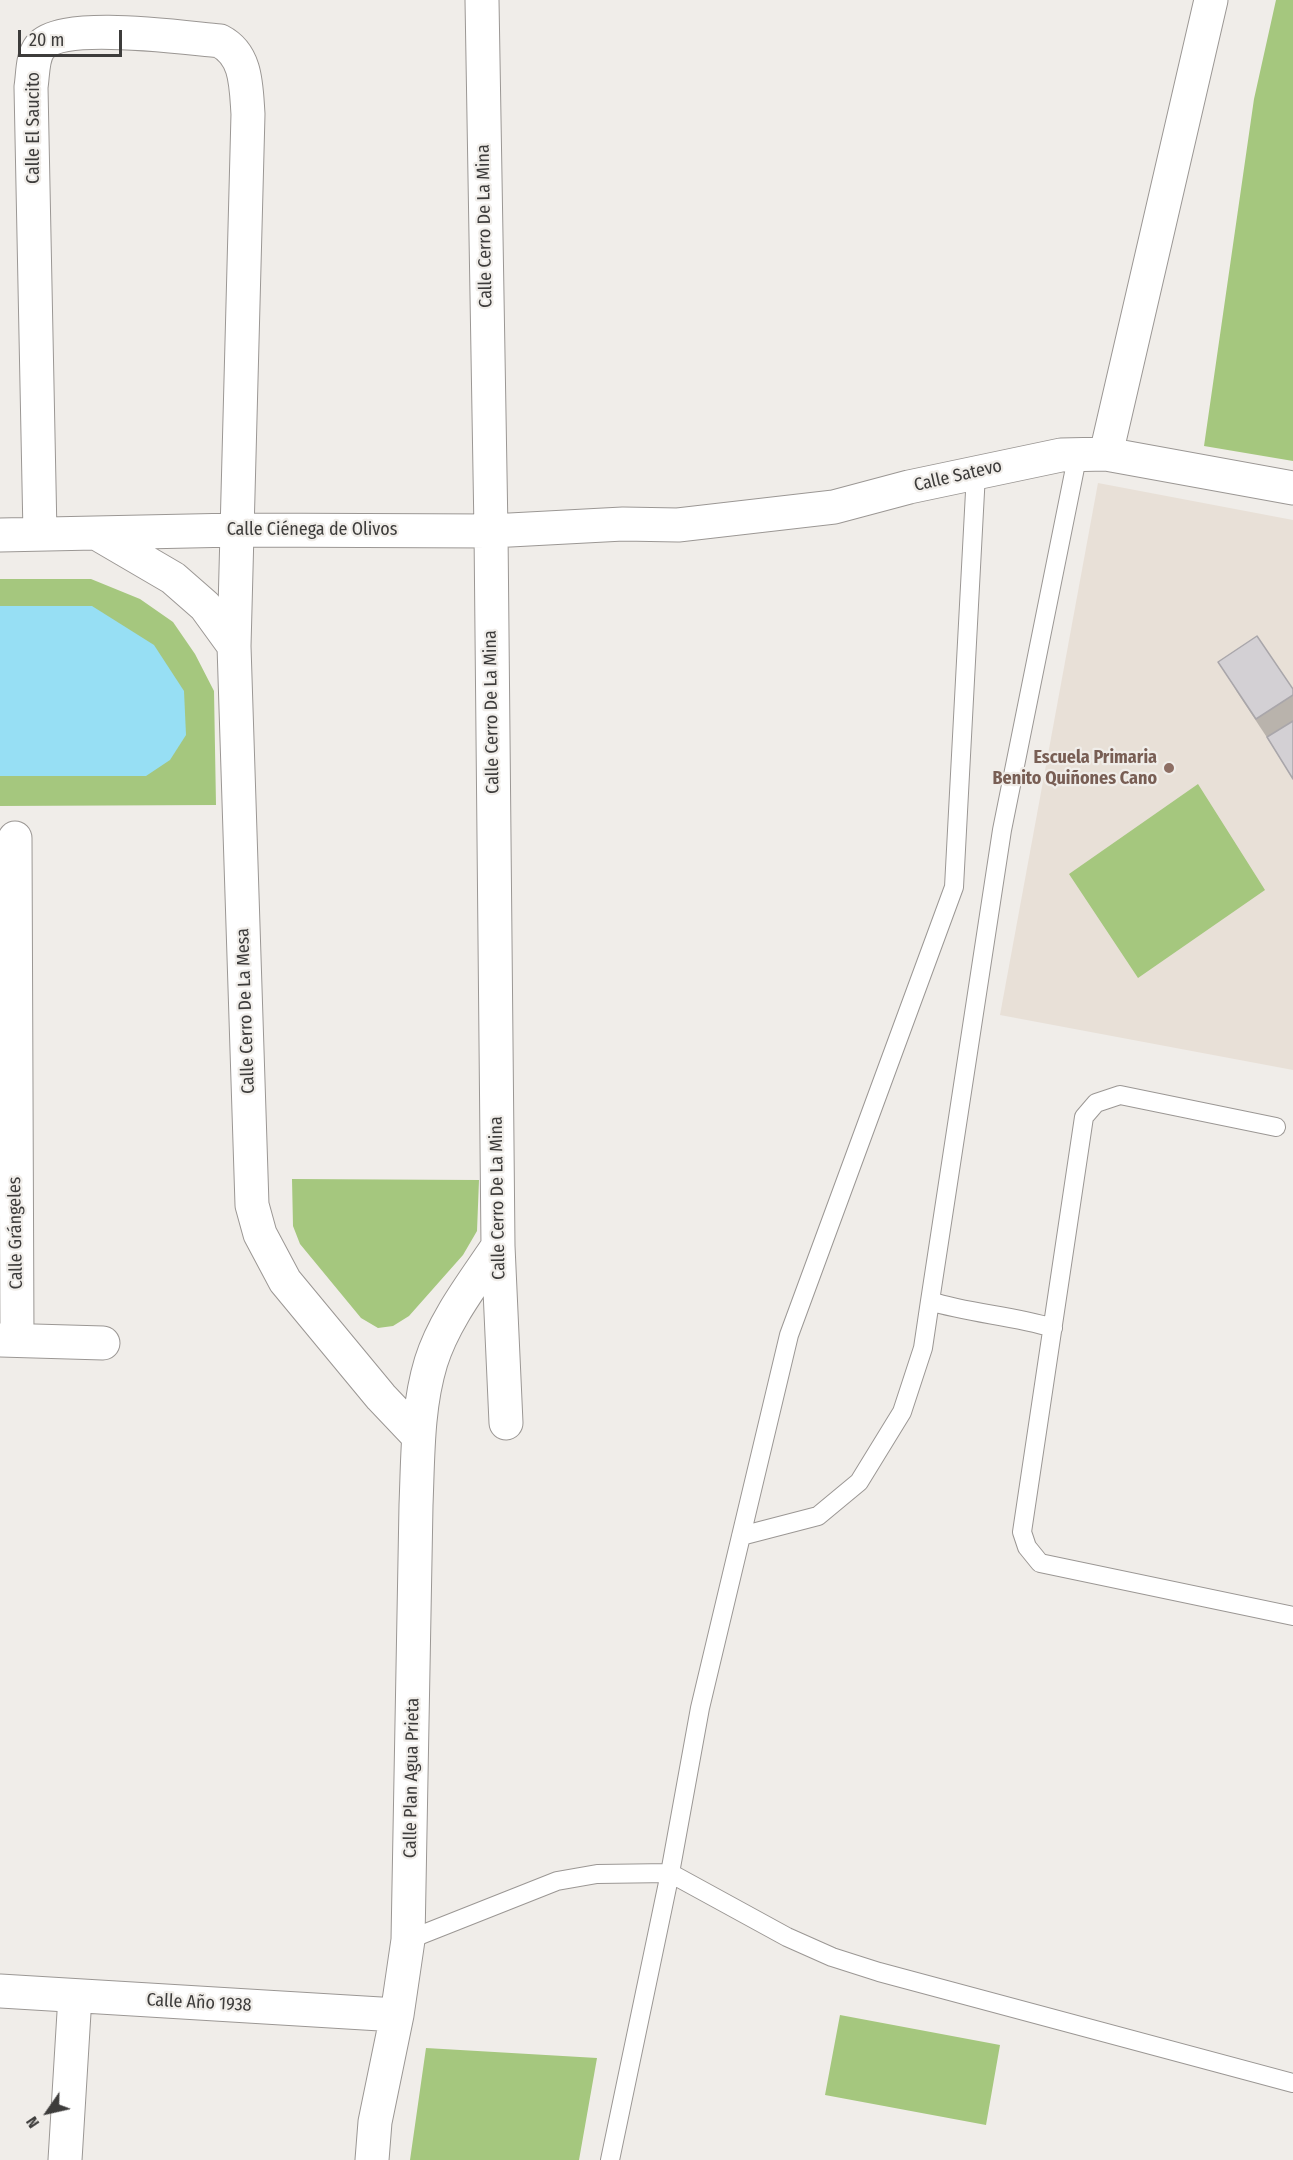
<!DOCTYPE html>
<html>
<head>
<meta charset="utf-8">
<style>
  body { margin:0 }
  #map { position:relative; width:1293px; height:2160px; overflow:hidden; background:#f0ede9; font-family:"Fira Sans Condensed",sans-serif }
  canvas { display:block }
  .north { position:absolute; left:18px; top:2082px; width:60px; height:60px; -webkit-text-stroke:4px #f0ede9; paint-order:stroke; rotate:236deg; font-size:16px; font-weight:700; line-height:24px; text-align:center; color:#3d3c3b }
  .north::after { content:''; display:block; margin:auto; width:21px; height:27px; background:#3d3c3b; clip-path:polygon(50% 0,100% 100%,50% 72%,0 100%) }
  .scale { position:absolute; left:18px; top:30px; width:104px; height:27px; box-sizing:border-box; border:3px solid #3d3c3b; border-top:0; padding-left:8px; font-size:18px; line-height:21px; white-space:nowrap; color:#3d3c3b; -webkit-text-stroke:4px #f0ede9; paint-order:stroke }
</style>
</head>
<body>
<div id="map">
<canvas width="1293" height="2160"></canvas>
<div class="north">N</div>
<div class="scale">20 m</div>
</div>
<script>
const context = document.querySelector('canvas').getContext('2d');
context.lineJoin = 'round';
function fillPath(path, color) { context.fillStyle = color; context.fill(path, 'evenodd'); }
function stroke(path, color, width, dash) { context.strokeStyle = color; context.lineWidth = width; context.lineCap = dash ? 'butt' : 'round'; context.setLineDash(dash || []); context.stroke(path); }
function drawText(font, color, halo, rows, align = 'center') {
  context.font = font + ' "Fira Sans Condensed",sans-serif'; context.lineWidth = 4.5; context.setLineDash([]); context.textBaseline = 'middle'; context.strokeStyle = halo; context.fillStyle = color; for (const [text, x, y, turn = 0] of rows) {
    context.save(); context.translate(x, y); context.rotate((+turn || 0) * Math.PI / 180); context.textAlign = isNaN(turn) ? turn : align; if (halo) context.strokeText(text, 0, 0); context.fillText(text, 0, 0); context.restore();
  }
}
fillPath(new Path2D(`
  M1098 483 1293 520V1070L1000 1015Z`), '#e8e0d7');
fillPath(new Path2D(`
  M1276 0H1293V461L1204 446 1254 99Z
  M0 579H91L140 599 173 622 195 654 214 691 216 805 0 806Z
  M1198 784 1265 890 1138 978 1069 874Z
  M292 1179 479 1180 477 1231 463 1255 409 1316 393 1326 378 1328 361 1318 300 1244 293 1226Z
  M840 2015 1000 2045 986 2125 825 2095Z
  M426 2048 597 2058 579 2160H410Z`), '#a5c77e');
fillPath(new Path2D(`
  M0 606H92L154 645 184 691 186 735 170 760 146 776H0Z`), '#97dff4');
fillPath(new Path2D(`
  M1220 662 1293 692V777L1237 692Z`), '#0003');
const building = new Path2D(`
  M1257 636 1293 689V695L1256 719 1218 662Z
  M1293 721V779L1267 737Z`);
fillPath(building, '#d3d0d4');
stroke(building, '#a9a6aa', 1.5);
const lane = new Path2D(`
  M1276 1127 1120 1095 1096 1103 1084 1117 1022 1532 1027 1547 1040 1563 1293 1616
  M930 1301 1002 830 1078 453
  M741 1536 818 1516 859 1482 902 1412 923 1348 930 1301C970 1314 1012 1315 1053 1328
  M408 1940 557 1881 597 1874 670 1873 787 1937 832 1957 879 1972 1293 2083
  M610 2160 670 1873 700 1708 789 1335 954 887 976 473`);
const street = new Path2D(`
  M482 0 491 531 498 1246 506 1423
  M1106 454 1211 0
  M96 533 173 578 205 606 234 646
  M40 534 31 87C33 75 32 57 40 47 63 20 184 38 220 41 247 55 246 86 248 114L234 646 252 1205 260 1234 285 1281 381 1397 418 1436
  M0 535 237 530 491 531 623 524 678 525 834 507 909 487 1061 455 1106 454 1293 488
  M15 838 17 1340
  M0 1340 103 1343
  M0 1991 397 2015
  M65 2160 75 1996
  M372 2160 375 2122 397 2015 408 1940 416 1505C418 1457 417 1408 431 1362 444 1320 474 1282 498 1246`);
stroke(lane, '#9b9794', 20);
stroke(street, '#9b9794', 35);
stroke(lane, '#fff', 18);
stroke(street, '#fff', 33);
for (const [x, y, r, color] of [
  [1169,768,6,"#8d6e63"]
]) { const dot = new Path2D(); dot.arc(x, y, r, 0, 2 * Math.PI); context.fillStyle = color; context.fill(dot); stroke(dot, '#f0ede9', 2); }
drawText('18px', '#3d3c3b', '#f0ede9', [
  ["Calle El Saucito",34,128,-90],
  ["Calle Cerro De La Mina",485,226,-91],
  ["Calle Satevo",958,476,-13],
  ["Calle Ciénega de Olivos",312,530],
  ["Calle Cerro De La Mina",492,712,-91],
  ["Calle Cerro De La Mesa",246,1011,-92],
  ["Calle Cerro De La Mina",498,1198,-91],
  ["Calle Grángeles",16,1233,-91],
  ["Calle Plan Agua Prieta",412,1778,-89],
  ["Calle Año 1938",199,2003,3]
]);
drawText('bold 18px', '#785e54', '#f0ede9', [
  ["Escuela Primaria",1157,758],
  ["Benito Quiñones Cano",1157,779]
], 'right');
</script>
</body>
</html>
